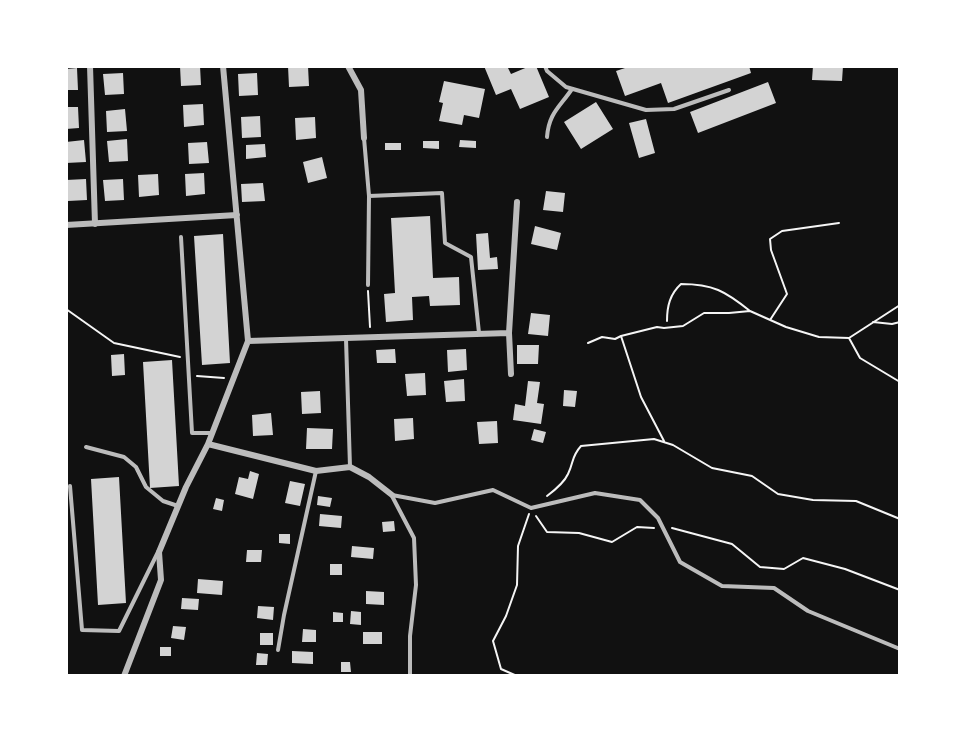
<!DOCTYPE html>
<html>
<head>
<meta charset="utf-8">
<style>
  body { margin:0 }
  #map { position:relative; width:966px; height:742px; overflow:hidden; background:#111; font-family:Bitter,serif }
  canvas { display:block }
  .frame { position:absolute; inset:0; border:68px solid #fff; pointer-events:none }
</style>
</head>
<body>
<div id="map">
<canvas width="966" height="742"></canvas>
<div class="frame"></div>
</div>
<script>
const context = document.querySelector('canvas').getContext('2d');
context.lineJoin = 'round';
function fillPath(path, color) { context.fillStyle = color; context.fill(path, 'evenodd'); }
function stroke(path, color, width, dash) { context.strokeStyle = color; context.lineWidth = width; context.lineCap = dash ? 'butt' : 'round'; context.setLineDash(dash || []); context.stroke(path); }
fillPath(new Path2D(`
  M180 66H200L201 85 181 86Z
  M288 66H308L309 86 289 87Z
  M484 66H507L511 74 530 66H536L549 97 520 109 511 89 496 95Z
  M631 66H749L751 73 668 103 661 83 625 96 616 71Z
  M813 66H843L842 81 812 80Z
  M77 68 78 90H66V69Z
  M123 73 124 94 105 95 103 74Z
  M257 73 258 95 239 96 238 74Z
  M444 81 485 89 479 118 464 115 462 125 439 121 443 103 439 102Z
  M768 82 776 103 698 133 690 112Z
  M596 102 613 129 581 149 564 122Z
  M203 104 204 125 184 127 183 105Z
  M66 107H78L79 128 66 129Z
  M125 109 127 131 107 132 106 111Z
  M260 116 261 137 242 138 241 117Z
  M315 117 316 138 296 140 295 118Z
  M646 119 655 153 639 158 629 123Z
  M127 139 128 161 109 162 107 141Z
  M84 140 86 162 66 163V142Z
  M460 140 476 141V148L459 147Z
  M423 141H439V149L423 148Z
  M207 142 209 163 189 164 188 143Z
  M385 143H401V150H385Z
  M265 144 266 157 246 159V145Z
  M322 157 327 178 308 183 303 162Z
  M204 173 205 194 186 196 185 174Z
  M158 174 159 195 139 197 138 175Z
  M86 179 87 200 68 201 66 180Z
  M123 179 124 200 105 201 103 180Z
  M263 183 265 201 242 202 241 184Z
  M546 191 565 193 563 212 543 210Z
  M430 216 433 278 459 277 460 305 430 306 429 296 412 297 413 320 386 322 384 294 395 293 391 218Z
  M535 226 561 233 557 250 531 244Z
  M488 233 490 258 497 257 498 269 478 270 476 234Z
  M223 234 230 363 202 365 194 236Z
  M531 313 550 315 548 336 528 334Z
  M517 345H539L538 364H517Z
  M395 349 396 363H377L376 350Z
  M466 349 467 370 448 372 447 350Z
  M124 354 125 375 112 376 111 355Z
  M172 360 179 486 150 488 143 362Z
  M425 373 426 395 407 396 405 374Z
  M464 379 465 401 446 402 444 381Z
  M528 381 540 382 537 403 544 404 541 424 513 420 515 404 525 406Z
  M564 390 577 391 575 407 563 406Z
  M320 391 321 413 302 414 301 392Z
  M271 413 273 435 253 436 252 415Z
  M413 418 414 439 395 441 394 419Z
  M497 421 498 443 479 444 477 422Z
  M307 428 333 429 332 449H306Z
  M534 429 546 432 543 443 531 440Z
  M250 471 259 474 253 499 235 494 239 477 248 479Z
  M119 477 126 603 98 605 91 479Z
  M290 481 305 484 300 506 285 503Z
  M318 496 332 498 330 507 317 505Z
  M216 498 224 500 222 511 213 509Z
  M320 514 342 516 341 528 319 526Z
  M394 521 395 531 383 532 382 522Z
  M279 534H290V544L279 543Z
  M352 546 374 548 373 559 351 557Z
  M247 550H262L261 562H246Z
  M330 564H342V575H330Z
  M198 579 223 581 222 595 197 593Z
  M366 591 384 592V605L366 604Z
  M182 598 199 599 198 610 181 609Z
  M258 606 274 607 273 620 257 618Z
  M351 611 361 612V625L350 624Z
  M333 612 343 613V622H333Z
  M173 626 186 627 184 640 171 638Z
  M303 629 316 630V642H302Z
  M363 632H382V644H363Z
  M260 633H273V645H260Z
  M160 647H171V656H160Z
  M292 651 313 652V664L292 663Z
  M257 653 268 654 267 665H256Z
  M341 662H350L351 672H341Z`), '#d3d3d3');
stroke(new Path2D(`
  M368 291 370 327
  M66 309 114 343 180 357
  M750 311 786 327 819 337 849 338 860 358 900 382
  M770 320 787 294 771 250 770 239 782 231 839 223
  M873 322 892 324 900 322
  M621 336 641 397 664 441
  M849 338 900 305
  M588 343 602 337 615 339 621 336 657 327 664 328 683 326 704 313H729L750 311C725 291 713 284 681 284 670 294 667 306 667 321
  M197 376 224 378
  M547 496C555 490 564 483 568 474 574 462 571 457 581 446L654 439 673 445 712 468 752 476 778 494 813 500 856 501 900 519
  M536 516 547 532 579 533 612 542 637 527 654 528
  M672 528 732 544 760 567 784 569 803 558 845 569 900 590
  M517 676 501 669 493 641 506 616 517 585 518 546 529 514`), '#f5f5f5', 2);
stroke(new Path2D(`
  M545 66 547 71 566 87 646 110 674 109 729 90
  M547 137C549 113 559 108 572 89
  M364 138 369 196 442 193 445 243 471 257 479 333
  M181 237 192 433H212
  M368 285 369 196
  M346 339 350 467
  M86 447 124 457 136 467 146 487 163 501 178 506
  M70 486 82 630 119 631 158 552
  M392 495 435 503 493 490 531 508 595 493 640 500 658 518 680 562 722 586 774 588 808 611 900 649
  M392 496 414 538 416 585 410 636V676
  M278 650 284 615 316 471`), '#bcbcbc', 4);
stroke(new Path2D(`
  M90 66 95 224
  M348 66 361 90 364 138
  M66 225 237 215
  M248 341 509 333
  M511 374 509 333 517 202
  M208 444 316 471 350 467 369 477 392 495
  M124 676 161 580 159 552 186 487 208 444 248 341 223 66`), '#bcbcbc', 6);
</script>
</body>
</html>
